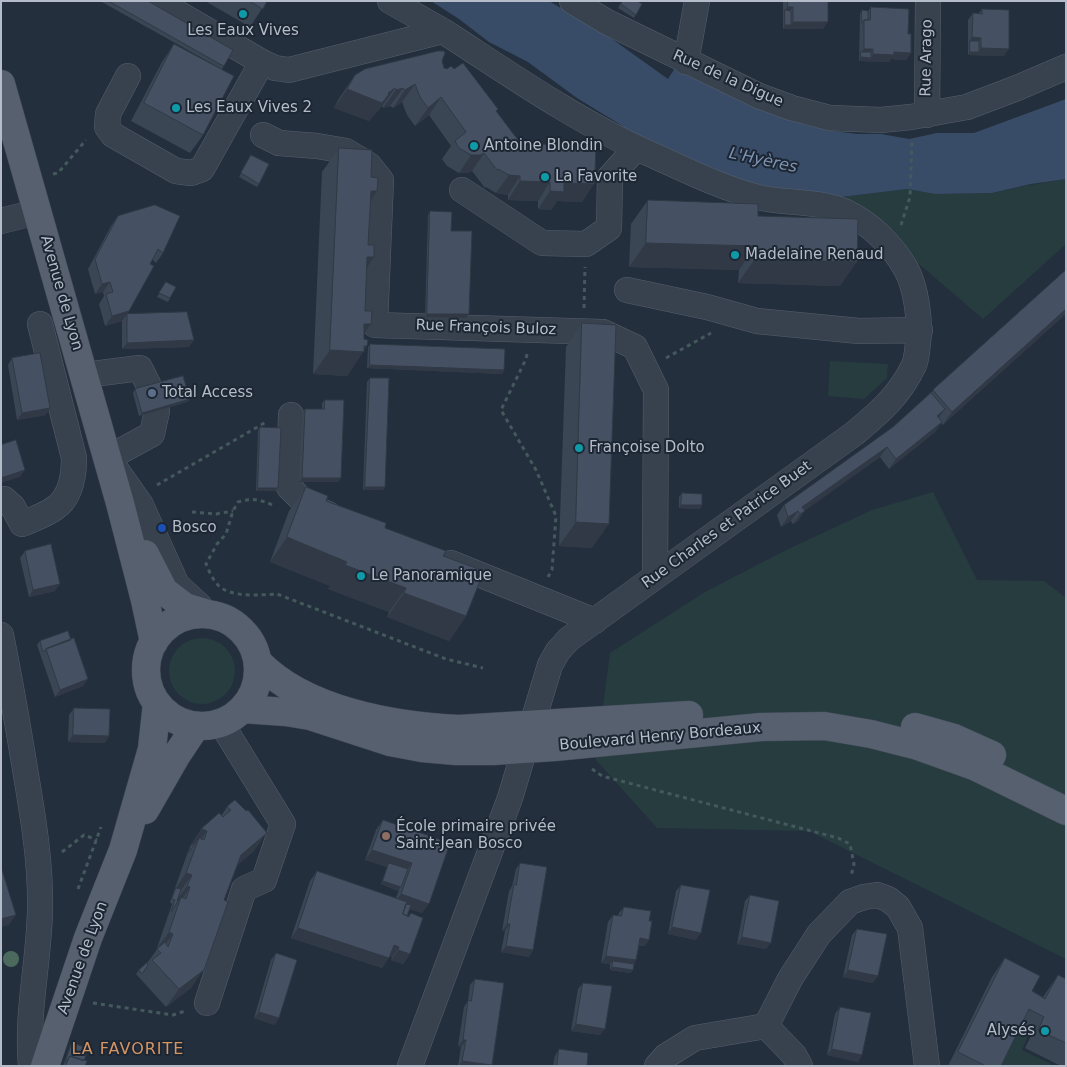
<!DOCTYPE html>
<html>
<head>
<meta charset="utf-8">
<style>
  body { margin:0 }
  #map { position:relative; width:1067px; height:1067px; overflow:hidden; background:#242f3e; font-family:"DejaVu Sans",sans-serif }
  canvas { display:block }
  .frame { position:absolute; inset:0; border:2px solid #b4bcc9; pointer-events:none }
</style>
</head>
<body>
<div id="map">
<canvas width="1067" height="1067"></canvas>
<div class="frame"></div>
</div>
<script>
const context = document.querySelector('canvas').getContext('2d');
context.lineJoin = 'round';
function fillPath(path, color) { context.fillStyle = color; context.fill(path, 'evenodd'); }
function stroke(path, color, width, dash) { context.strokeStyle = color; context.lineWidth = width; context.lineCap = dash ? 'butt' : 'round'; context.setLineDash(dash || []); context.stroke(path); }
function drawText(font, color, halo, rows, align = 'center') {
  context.font = font + ' "DejaVu Sans",sans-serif'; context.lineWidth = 4; context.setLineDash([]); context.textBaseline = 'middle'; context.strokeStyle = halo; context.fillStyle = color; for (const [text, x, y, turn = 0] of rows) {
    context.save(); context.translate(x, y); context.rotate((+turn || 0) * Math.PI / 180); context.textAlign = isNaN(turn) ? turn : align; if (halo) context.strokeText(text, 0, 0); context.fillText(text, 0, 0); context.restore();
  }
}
fillPath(new Path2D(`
  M1066 179V244L983 319 841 197 907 189 935 194 992 193 1024 186Z
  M830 361 888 364 887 378 864 399 828 396Z
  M933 492 977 580 1044 581 1066 598V959L809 831 657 828 596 760 610 653 705 592 784 551 872 510Z
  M169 671a33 33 0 1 1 66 0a33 33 0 1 1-66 0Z
  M1018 1030 1028 1036 1022 1050 1051 1064V1066H1000Z`), '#263c3f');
fillPath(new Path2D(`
  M431 1H549L612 39 668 79 675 68 803 124 826 130 857 134H881L909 139 937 133H974L1066 99V179L1031 184 992 193 935 194 907 189 841 197 775 193 639 141 621 125 577 98 528 62 489 42 459 19Z`), '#394c67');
const minor = new Path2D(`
  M157 1 262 62 275 68 289 70 443 31C508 73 578 122 648 153 684 169 719 187 757 197 786 204 818 200 846 212 870 223 893 246 906 269 916 287 921 322 918 343 917 350 917 358 914 365 900 395 880 412 855 433L569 639 558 651 550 665 510 798 410 1066
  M390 1 443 31
  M572 1 607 22 759 96 792 108 830 118 881 120 911 117 967 107 1017 88 1066 67
  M686 62 697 1
  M128 76 108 114 107 127 113 135 176 171 191 173 202 169 262 62
  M927 115 928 1
  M263 135 279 143 317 146 346 151 369 165 381 180 375 325 603 332 635 347 656 390 655 577
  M462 190 542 243 586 244 609 228 610 177 636 148
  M1 221 37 212
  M627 290 707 307 757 321 859 331 920 330
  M85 375 140 368 150 388
  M157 411 152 434 108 458 141 505 177 585 200 606
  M291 415 289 487 308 506 328 514
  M1 499H4L13 507 22 524C33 519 46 515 55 508 71 497 74 475 74 458L40 324
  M451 563 595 621
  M1 635C11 684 19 732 27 781 34 823 41 867 40 910 39 962 26 1014 31 1066
  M207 1003 244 889 264 880 283 824 221 723
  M766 1026 790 979 819 934 850 902 864 897 877 895 888 899 898 907 910 928 927 1066
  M657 1066 666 1056 695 1038 766 1026 794 1055 800 1066`);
const major = new Path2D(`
  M1 84 120 503 145 600 154 642
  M145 554 164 591 185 607 208 614
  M146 670a56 56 0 1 1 112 0a56 56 0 1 1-112 0Z
  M258 662C305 711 394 726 459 729L689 715
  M243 709 286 712 310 716 390 742 422 748 456 751H493L554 747 761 727 824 726 871 734 918 746 974 766 1066 811
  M915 727 954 738 992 755
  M145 810 176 756 196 726
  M45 1066 88 938 123 850 152 749 157 703`);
stroke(minor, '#565f6c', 26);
stroke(major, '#414a57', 29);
stroke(new Path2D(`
  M53 174 58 173 86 140
  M901 225 910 197 912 140
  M584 308 585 267
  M527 354 526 359 501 410 536 470 556 516 552 570 548 577
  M666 358 711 333
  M157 485 266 422
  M272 505C260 499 251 498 238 502L233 511 226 534 217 544 206 564C209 571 213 580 218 585 230 598 260 595 277 594L446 659 483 668
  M192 512 216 514 233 511
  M592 769 602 776 838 838 850 844 854 864 851 876
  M62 852 84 835 97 840
  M78 889 101 827
  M93 1003 173 1015 185 1011`), '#44595c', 3, [4, 4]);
stroke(minor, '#38414e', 25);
stroke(major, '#56606e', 28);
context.fillStyle = '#4b6a5d';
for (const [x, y] of [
  [11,959]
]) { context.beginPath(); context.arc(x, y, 8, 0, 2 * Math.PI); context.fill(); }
fillPath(new Path2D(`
  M100 1H148L224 66 222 69 203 135 190 153 131 121 162 62 174 44 220 68Z
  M205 1H267L250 27Z
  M622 1 642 4 634 18 618 8Z
  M783 1H828L823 29H783Z
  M871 7 908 34 911 53 906 60 891 59 889 62 859 61 860 14 862 10 868 11Z
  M982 9 1004 56 968 55V20L973 13H979Z
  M442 61 444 68 498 109 496 111 521 144 594 182 582 202 557 201 551 210 538 209V201L508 200V195L496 193 486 187 485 188 472 171 468 173H459L447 166 442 159 451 146 429 115 415 126 407 115 402 102 393 108 390 106 383 108 382 106 369 121 334 108 338 100 355 75Z
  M339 148 371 177 377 191 370 201 364 339 367 346 347 376 313 374 322 172Z
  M251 155 259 184 257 187 239 177Z
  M648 200 758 216 840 286 738 283 739 270 629 267 631 224Z
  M155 205 163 253 156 263 152 259 129 311 127 314 189 347 122 349V321L105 326 99 304 104 296 103 292 95 294 88 269 111 226 118 216Z
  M430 211 451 231 469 314 466 318 425 317 428 215Z
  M1066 270 943 425 941 423 935 432 889 469 880 457 804 511 798 521 793 524 791 521 781 527 777 515 784 505 893 427Z
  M166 282 170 298 168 302 157 297Z
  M582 323 592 548 559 546 566 347Z
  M370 344 504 370 502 374 367 368 368 347Z
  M12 358 46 415 17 420 8 365Z
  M370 378 385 487 383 490H363L367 382Z
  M135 389 190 399 187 402 139 416 133 393Z
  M325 400 341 478 338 482H299L302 413 305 409H322V403Z
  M260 427 278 488 275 491H256L258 430Z
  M306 487 326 501 443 556 466 616 449 641 387 617 389 612 328 589 330 586 270 562 289 511Z
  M682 493 702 505 700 509 679 508V497Z
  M25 551 55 591 29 597 20 558Z
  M40 641 83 686 55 697 37 645Z
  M74 708 109 736 105 743 68 742 69 715Z
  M235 800 254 851 237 865 191 988 166 1007 136 974 139 970 147 963 156 951 172 904 170 902 190 846 202 828 221 816 227 807Z
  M383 820 450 843 422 913 410 909 407 916H408L411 913 410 954 403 964 391 960 392 957 390 956 382 968 291 938 310 881 317 871 396 898 399 890 398 891 381 884 387 867 365 860 376 830Z
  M520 863 533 950 529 957 501 952 505 931H502L509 891 512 886 516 869Z
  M681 885 696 940 668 934 676 891Z
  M750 895 766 949 737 944 745 901Z
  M624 907 645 946H639L636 960 634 964 633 970 630 973 610 970V964L601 963 608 922 613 915 618 916 619 913Z
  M857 929 873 983 843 977 852 935Z
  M276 953 275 1025 254 1018 271 960Z
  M1005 958 1032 991 1043 997 1058 975 1066 979V1066H1061L1025 1048 1031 1036 1019 1029 1001 1066H948L992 977Z
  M475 979 492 1065 491 1066H458L461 1047 458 1046 464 1007 468 1001 470 985Z
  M583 983 600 1035 571 1031 578 989Z
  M840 1007 862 1055 858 1062 827 1055 835 1014Z
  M72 1043 84 1061 85 1066H63L70 1046Z
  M559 1049 587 1066H553L555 1056Z`), '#3b4654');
fillPath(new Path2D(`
  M788 7H793L788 14 785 10Z
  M793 22H828L823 29H783L785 25H791Z
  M972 37 981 38 977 44 970 41Z
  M981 48 1009 49 1004 56 968 55 970 52H979Z
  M864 49H873L868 55 861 52Z
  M894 52 911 53 906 60 891 59 889 62 859 61 861 57 871 58 873 54Z
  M415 84 402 102 393 108 405 90Z
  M395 88 382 106 369 121 334 108 347 89 388 93Z
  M403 88 390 106 383 108 396 90Z
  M441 97 429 115 415 126 428 108Z
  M484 153 472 171 468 173H459L471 155Z
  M509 175 520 176 508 195 496 193Z
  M595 178H598L593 184H594L582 202 557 201 551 210 538 209 550 191 564 183Z
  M520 181 550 182 538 201 508 200Z
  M371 191H377L361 215Z
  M646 243 756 246 739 270 629 267Z
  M367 257H374L357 282Z
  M755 259 857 262 840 286 738 283Z
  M110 282 103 292 95 294 102 284Z
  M1066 309V314L943 425 952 412Z
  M129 311 122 321 105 326 112 316Z
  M427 314H469L466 318 425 317Z
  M364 324H371L354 348Z
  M194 340 189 347 122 349 127 343Z
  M364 346H367L347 376 313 374 330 350Z
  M370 365 504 370 502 374 367 368Z
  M190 399 187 402 139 416 142 413Z
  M50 408 46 415 17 420 22 413Z
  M945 409 938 419 937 416Z
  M942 422 935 432 889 469 896 459Z
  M887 447 880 457 800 514 802 507Z
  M25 470 20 477 1 483V478Z
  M302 478H341L338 482H299Z
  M365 487H385L383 490H363Z
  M258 488H278L275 491H256Z
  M681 505H702L700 509 679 508Z
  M798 511 791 521 781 527 788 517Z
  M805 511 798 521 793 524 800 514Z
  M576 522 609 524 592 548 559 546Z
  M287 537 347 562 330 586 270 562Z
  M345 565 406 588 389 612 328 589Z
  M60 584 55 591 29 597 33 590Z
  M404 593 466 616 449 641 387 617Z
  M88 679 83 686 55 697 60 690Z
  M73 735 109 736 105 743 68 742Z
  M202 829 207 831 196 847 199 838 192 848 191 844Z
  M267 833 254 851 229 873 241 855Z
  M372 850 412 863 405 873 389 863 387 867 365 860Z
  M186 873 192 875 179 893 176 888Z
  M383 881 401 887 398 891 381 884Z
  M187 886 190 887 179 904 181 897 176 905 174 904Z
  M401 894 429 904 422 913 394 903Z
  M16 915 9 925 1 927V919Z
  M507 924H510L505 931H502Z
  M672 927 701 933 696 940 668 934Z
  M298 928 389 958 382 968 291 938Z
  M169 932 173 934 160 952 158 947Z
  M742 937 771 943 766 949 737 944Z
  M640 938 649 940 645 946 635 945Z
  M394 945 399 947 392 957 387 955Z
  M506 946 533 950 529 957 501 952Z
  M398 950 410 954 403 964 391 960Z
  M606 956 636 960 631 967 613 961 610 964 601 963Z
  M612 967 633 970 630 973 610 970Z
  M204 970 191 988 166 1007 179 989Z
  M848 970 878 976 873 983 843 977Z
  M259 1012 279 1018 275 1025 254 1018Z
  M576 1024 605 1029 600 1035 571 1031Z
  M463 1040H466L461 1047 458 1046Z
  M832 1049 862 1055 858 1062 827 1055Z
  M462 1061 492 1065 491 1066H459Z`), '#303945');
const building = new Path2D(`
  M109 1H148L233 50 224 66Z
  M250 1H267L263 9Z
  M623 1H637L642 4 636 15 621 4Z
  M788 1H828V22H793V7H788Z
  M871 7 909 9 908 34H911V53L894 52V55L873 54V49H864V20H870Z
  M982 9 1009 10V49L981 48V38L972 37 973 13 982 14Z
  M785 10 791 11V25H785Z
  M862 10 868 11V20H864L862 23Z
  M970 41H979V52H970Z
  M174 44 234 76 203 135 144 103Z
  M438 51H444L445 53 442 61 444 68 447 69 451 66 454 69 463 63 498 109 496 111 521 144 596 145 595 172H598V178H595L594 184 564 183V192L550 191V182L520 181V176L509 175 498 169 497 170 484 153 480 155H471L459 148 455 141 466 132 441 97 428 108 420 97 415 84 405 90 403 88 396 90 395 88 388 93 389 94 382 103 347 89 355 75 365 69Z
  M861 52H871V58L861 57Z
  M339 148 372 150 371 177 378 178 377 191H371L368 245H374V257H367L365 311H372L371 324H364V339L368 340 367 346H364V352L330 350Z
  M251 155 269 164 259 184 241 173Z
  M648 200 758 204V216L858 219 857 262 755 259 756 246 646 243Z
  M155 205 180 216 163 253 158 249 150 264 154 266 129 311 112 316 106 294 113 292 110 282 102 284 95 259 118 216Z
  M430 211 452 212 451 231H472L469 314H427Z
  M1066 270V309L952 412 933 390Z
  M166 282 176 287 170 298 159 293Z
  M187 312 194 340 127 343V314Z
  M582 323 616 325 609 524 576 522Z
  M370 344 505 349 504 370 370 365Z
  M40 353 50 408 22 413 12 358Z
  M183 376 190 399 142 413 135 389Z
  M370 378H389L385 487H365Z
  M931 393 945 409 937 416 942 422 896 459 887 447 802 507 805 511 800 514 798 511 788 517 784 505 893 427Z
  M325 400H344L341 478H302L305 409H324Z
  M260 427 281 428 278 488H258Z
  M16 440 25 470 1 478V445Z
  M306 487 328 496 326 501 386 523 385 528 446 551 443 556 484 571 466 616 404 593 406 588 345 565 347 562 287 537Z
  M682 493 702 494V505H681Z
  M51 544 60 584 33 590 25 551Z
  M68 631 71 640 46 649 43 652 40 641Z
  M74 638 88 679 60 690 46 649Z
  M74 708 110 709 109 736 73 735Z
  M235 800 246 811 248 810 267 833 241 855 224 900 228 902 204 970 179 989 152 960 161 953 157 949 165 942 168 947 173 934 169 932 181 897 186 899 190 887 187 886 192 875 186 873 199 838 204 840 207 831 202 829V828L219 813 223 817 231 810 227 807Z
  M383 820 450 843 429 904 401 894 412 863 372 850Z
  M192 844 194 845 188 853Z
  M389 863 408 869 401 887 383 881Z
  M520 863 547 867 533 950 506 946 510 924H507L514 884 516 885Z
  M1 870H2L16 915 1 919Z
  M317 871 407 902 403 914 409 917 411 913 423 918 410 954 398 950 399 947 394 945 389 958 298 928Z
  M681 885 710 890 701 933 672 927Z
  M176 888 181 889 177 901H178L171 912 175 900 172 899Z
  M750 895 779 901 771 943 742 937Z
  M406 904 411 905 407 916 403 914Z
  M624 907 651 911 649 921H652L649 940 640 938 636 960 606 956 613 915 621 916Z
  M857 929 887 934 878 976 848 970Z
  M276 953 297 960 279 1018 259 1012Z
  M1005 958 1040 976 1032 991 1045 999 1058 975 1066 979V1043L1038 1030 1044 1017 1029 1009 1001 1066H986L958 1052Z
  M613 961 634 964 633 970 612 967Z
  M147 963 148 965 142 974 139 970Z
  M475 979 504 983 492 1065 462 1061 466 1040H463L468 1000 471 1001Z
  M583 983 612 986 605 1029 576 1024Z
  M840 1007 871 1013 862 1055 832 1049Z
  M72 1043 88 1048 84 1061 70 1056 65 1063Z
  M559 1049 588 1053 587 1066H557Z
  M70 1056 87 1061 85 1066H66Z`);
fillPath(building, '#455162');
stroke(building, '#303945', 1);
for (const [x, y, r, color] of [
  [243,14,5,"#0f9aa8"],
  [176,108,5,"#0f9aa8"],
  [474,146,5,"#0f9aa8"],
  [545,177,5,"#0f9aa8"],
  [735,255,5,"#0f9aa8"],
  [152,393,5,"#5c6f8a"],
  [579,448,5,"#0f9aa8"],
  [162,528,5,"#1a4fb4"],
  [361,576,5,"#0f9aa8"],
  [386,836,5,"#8d6e63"],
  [1045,1031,5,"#0f9aa8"]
]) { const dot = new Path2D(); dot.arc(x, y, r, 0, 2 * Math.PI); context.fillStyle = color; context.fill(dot); stroke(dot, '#1d2633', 2); }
drawText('15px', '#b4bcc9', '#1d2633', [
  ["Les Eaux Vives",243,31,"center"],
  ["Les Eaux Vives 2",186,108],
  ["Antoine Blondin",484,146],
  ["La Favorite",555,177],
  ["Madelaine Renaud",745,255],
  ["Total Access",162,393],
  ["Françoise Dolto",589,448],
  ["Bosco",172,528],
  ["Le Panoramique",371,576],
  ["École primaire privée",396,827],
  ["Saint-Jean Bosco",396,844],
  ["Alysés",1035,1031,"right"]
], 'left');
drawText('15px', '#b4bcc9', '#1d2633', [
  ["Rue Arago",927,58,-89],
  ["Rue de la Digue",728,79,24],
  ["Avenue de Lyon",61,293,74],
  ["Rue François Buloz",486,328,2],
  ["Rue Charles et Patrice Buet",727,525,-36],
  ["Boulevard Henry Bordeaux",660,737,-5],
  ["Avenue de Lyon",83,958,-70]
]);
drawText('italic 16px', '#7c92b1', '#1d2633', [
  ["L'Hyères",763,161,12]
]);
context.letterSpacing = '1px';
drawText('16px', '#d59563', '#1d2633', [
  ["LA FAVORITE",128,1050]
]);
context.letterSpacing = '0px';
</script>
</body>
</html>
